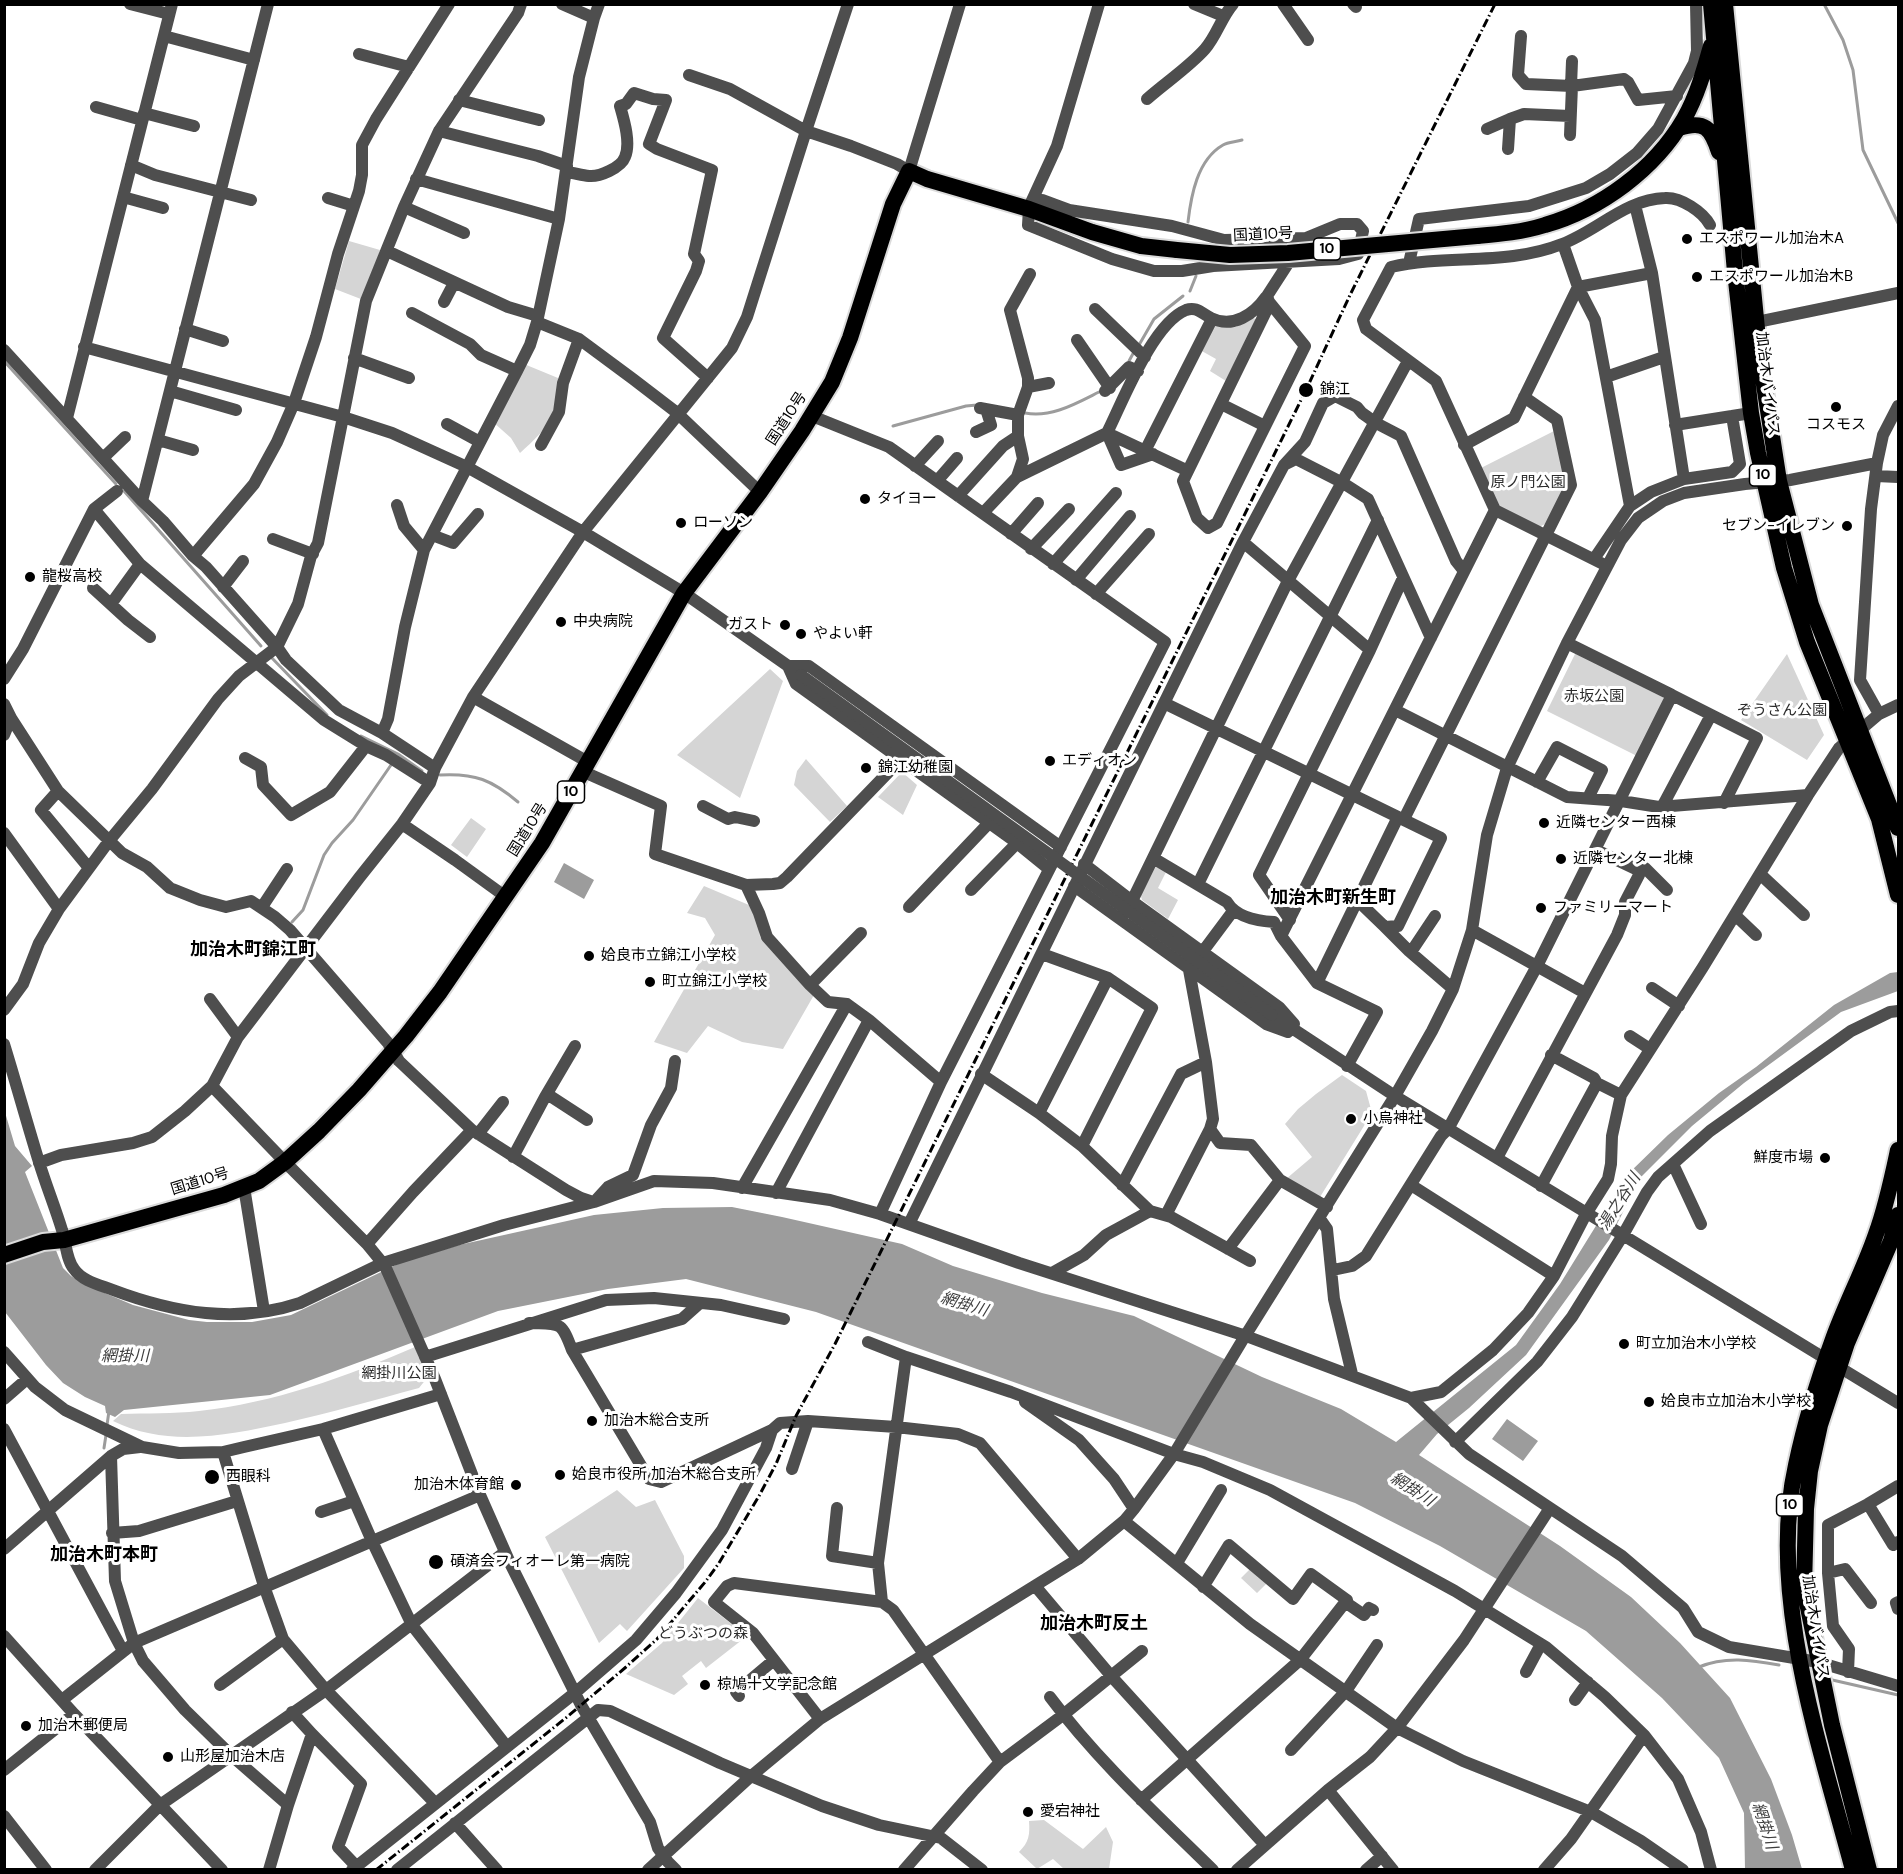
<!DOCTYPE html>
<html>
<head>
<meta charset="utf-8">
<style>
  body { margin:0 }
  #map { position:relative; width:1903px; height:1874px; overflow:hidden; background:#fff; font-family:"DM Sans",sans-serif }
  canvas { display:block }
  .frame { position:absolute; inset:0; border:6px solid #000; pointer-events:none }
</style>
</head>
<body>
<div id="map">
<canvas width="1903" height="1874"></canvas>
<div class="frame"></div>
</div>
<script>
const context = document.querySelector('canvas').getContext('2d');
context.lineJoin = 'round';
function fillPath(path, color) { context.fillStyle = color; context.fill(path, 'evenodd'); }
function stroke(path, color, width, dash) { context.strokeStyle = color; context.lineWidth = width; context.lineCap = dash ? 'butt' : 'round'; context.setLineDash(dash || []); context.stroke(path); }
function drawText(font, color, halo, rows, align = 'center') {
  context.font = font + ' "DM Sans","Noto Sans JP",sans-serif'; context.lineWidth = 6; context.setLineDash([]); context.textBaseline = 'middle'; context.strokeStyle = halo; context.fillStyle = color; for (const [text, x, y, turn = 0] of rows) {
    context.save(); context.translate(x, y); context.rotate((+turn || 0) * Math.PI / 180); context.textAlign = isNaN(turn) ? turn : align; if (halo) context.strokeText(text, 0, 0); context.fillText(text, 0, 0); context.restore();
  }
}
fillPath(new Path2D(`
  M349 241 380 250 366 301 335 289Z
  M1253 317 1256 320 1226 381 1210 371 1216 359 1200 350 1216 323 1236 327Z
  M524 364 558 378C557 417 549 427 520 453L511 438 493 422Z
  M1556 430 1567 484 1545 524 1539 527 1498 507 1479 469Z
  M1576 652 1663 696 1664 701 1637 756 1547 711Z
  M1787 654 1824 735 1807 760 1741 720Z
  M770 669 783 681 740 798 677 755Z
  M806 759 847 806 830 822 794 785 797 771Z
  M902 772 917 785 903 815 878 797Z
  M471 818 486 829 467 857 451 845Z
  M1160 866 1167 870 1158 888 1178 900 1168 919 1142 900 1140 893 1153 868Z
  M704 886 756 908 760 937 814 995 783 1049 742 1042 708 1026 687 1053 654 1042 715 935 705 918 687 913Z
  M1342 1075 1366 1091 1372 1113 1320 1197 1286 1179 1312 1157 1285 1124 1298 1109 1316 1094Z
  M415 1347 427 1378 419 1388C374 1400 330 1413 285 1423 228 1435 168 1448 113 1421L121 1414C147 1413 173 1414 199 1411 273 1403 346 1377 415 1347Z
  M617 1490 636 1507 655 1500 684 1556V1568L627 1631 620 1624 599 1643 545 1537Z
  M1251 1568 1267 1583 1257 1593 1241 1578Z
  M698 1598 747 1636 706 1668 701 1661 682 1676 688 1684 674 1695 626 1674 662 1643Z
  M1044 1820 1083 1849 1106 1827 1113 1842 1109 1869H1064L1053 1859 1037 1869 1019 1852C1029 1842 1030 1835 1029 1821Z`), '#d5d5d5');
fillPath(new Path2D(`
  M564 863 594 880 584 899 554 882Z
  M1898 972V991L1841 1012 1744 1083 1692 1126 1640 1178 1609 1240 1526 1355 1469 1408 1437 1434 1419 1455 1560 1546 1631 1597 1680 1643 1730 1698 1771 1779 1792 1835 1802 1869H1745L1744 1813 1719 1758 1662 1698 1586 1631 1440 1546 1355 1503 816 1312 686 1279 608 1289 498 1311 270 1395 124 1410 115 1417 106 1413 105 1406 85 1397 63 1383 46 1365 5 1312 4 1109 15 1146 32 1166 25 1172 63 1268 71 1276 86 1285 133 1305 189 1320 207 1322H252L291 1315 402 1262 459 1245 594 1215 663 1208 732 1207 782 1217 902 1244 953 1266 1042 1293 1134 1316 1262 1377 1341 1409 1396 1442 1516 1345 1560 1284 1628 1174 1668 1135 1719 1093 1756 1067 1834 1005 1890 973Z
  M1507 1419 1538 1441 1523 1461 1492 1439Z`), '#9c9c9c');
stroke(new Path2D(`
  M1824 4 1843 40 1853 70 1863 150 1898 223
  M1188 222C1191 196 1197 160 1223 145 1228 142 1236 142 1242 140
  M1190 291 1196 276
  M1139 345 1154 319 1183 296
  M4 361 116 484
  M1129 361 1135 350
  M1025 413C1051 418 1075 404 1099 392
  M893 426 966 406 977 405
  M124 491 261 646
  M270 656 327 715
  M361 736 398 754 422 771
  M440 775C475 773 492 780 518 802
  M292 922 303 910 324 855 332 843 353 820 391 765
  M107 1425 109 1411
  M104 1448 106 1435
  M1699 1667C1725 1656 1752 1660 1779 1665
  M1828 1679 1898 1695`), '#9c9c9c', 3);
const highway = new Path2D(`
  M1711 4 1735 272 1751 413 1758 453 1784 568 1807 642 1879 819 1898 895
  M1725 4 1760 359 1779 481 1811 605 1898 828
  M1679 128C1705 120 1711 128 1719 152
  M1477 236C1500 234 1523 232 1545 225 1601 209 1655 169 1684 119 1697 96 1704 71 1711 46
  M4 1255 43 1242 64 1240 224 1195 259 1181 285 1162 319 1131 359 1090 406 1036 440 992 542 843 684 593 760 492 802 431 832 382 850 338 893 204 909 171 927 179 1029 209 1092 232 1141 246 1177 250
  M1853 1870C1820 1745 1767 1594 1796 1465 1805 1422 1818 1380 1833 1339 1846 1303 1864 1269 1876 1234 1886 1207 1892 1178 1898 1150
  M1869 1870 1832 1725 1804 1588 1806 1509 1810 1471 1820 1425 1847 1343 1891 1241 1898 1215`);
stroke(highway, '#dbdbdb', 20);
stroke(new Path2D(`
  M130 4 169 14
  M562 4 594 18
  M1194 4 1223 16
  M1283 4 1308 40
  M1353 4 1356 7
  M164 36 254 60
  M1521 36 1518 75 1526 84 1572 86 1624 79 1628 82 1638 100 1677 96
  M359 54 409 67
  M689 75 730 89 806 131 851 146 897 164 909 171 960 4
  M1571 86 1572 61
  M1147 99C1165 83 1189 67 1205 49 1217 35 1221 18 1233 4
  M459 100 539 120
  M96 107 142 120
  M144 113 194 126
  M1487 129 1510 119
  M439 131 538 156 567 166
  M1570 135 1572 86
  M1508 149 1510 119 1524 114 1570 116
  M131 165 155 175 251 200
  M566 172C574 173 581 175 589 176 599 177 621 168 625 157 631 143 624 120 620 106L626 104 634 93 653 99 666 100 649 144 657 149 712 170 694 254 699 261 696 271 663 338 708 378
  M416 179 559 219
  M123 197 163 208
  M328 198 354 206
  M1042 200 1069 210 1172 226 1224 240 1306 238 1340 224H1357L1363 231 1358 254 1339 259 1213 266 1182 271H1154L1112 259 1028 225 1029 209Z
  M404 207 464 233
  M1029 207 1057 146 1099 4
  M1563 244 1578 287 1595 320 1630 506 1594 559
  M387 251 508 307 538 316
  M1409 263 1419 219 1529 206 1586 188 1610 174 1637 153 1658 129 1694 63 1697 51 1696 4
  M1578 287 1652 273
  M444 302 454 283
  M1269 302 1267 296 1289 262
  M1270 303 1305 346 1217 523 1208 528 1197 518 1183 481Z
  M1095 309 1145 357
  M412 313 470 344 481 355 517 371
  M537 322 579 339 633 379 676 412 760 492
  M1757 322 1898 293
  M185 329 223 341
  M1077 340 1110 388
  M84 347 343 417 392 433 467 467 583 532 684 593 801 675
  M4 350 142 501 163 521 193 556 206 567 277 647 286 660 339 710 382 733 435 768
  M354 358 409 378
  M1606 377 1664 357
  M1028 387 1049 383
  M170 391 236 410
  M1105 391 1129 367 1138 371
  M1221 404 1265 426
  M980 408 1018 415
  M812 416 889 447 1165 642 941 1082 880 1214
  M67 418 172 4
  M447 424 480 442
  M1675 425 1751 413
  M976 432 991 425 986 409
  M158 440 193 450
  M541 445 559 412 563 383 579 339
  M1464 445 1514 418 1578 287
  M1145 451 1212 319
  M103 458 125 437
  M1284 465 1296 459 1343 483 1368 499 1431 638
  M915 466 938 441
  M1186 470 1107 433C1123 401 1153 323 1186 310 1197 306 1202 314 1211 318 1233 329 1254 314 1266 297
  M1876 476 1898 477
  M1017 477 1023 459 1018 436V415L1028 387V378L1010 310 1030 274
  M1684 479 1732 472 1740 464 1732 416
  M937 481 957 458
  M958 496 1003 446 1018 436
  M142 501 268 4
  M397 505 404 526 424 550
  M1630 506 1651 492 1684 479 1652 273 1635 205
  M94 509 140 564 324 720 366 746 386 755 430 783
  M983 513 1017 477 1107 433 1121 465 1153 454
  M1011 534 1038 503
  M432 535 453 543 478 514
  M273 539 313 554
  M1243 542 1370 650
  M1031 549 1069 509
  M193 556 254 484 277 442 294 403 316 337 338 254 359 191 362 175V145L376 119 449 4
  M1053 564 1116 493
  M1607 566 1495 510 1436 381 1366 329 1363 320 1391 267C1447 254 1507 266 1562 244 1597 231 1626 199 1665 198 1681 197 1703 212 1710 225
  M1076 580 1130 516
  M223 587 243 561
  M93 588 128 620 150 637
  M1096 594 1149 534
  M111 604 140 564
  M4 679 23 649 94 509 117 491
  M1672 695 1757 738 1724 803
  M473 697 588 762
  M1164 703 1441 838 1398 926 1385 927 1409 951 1453 989
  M4 704 11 718 58 791 122 853 147 867 170 888 200 900 226 907 251 901 275 917 290 930 388 1043 399 1061 472 1130 566 1190 581 1198 593 1202
  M1395 710 1567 797 1621 801 1659 807 1808 795
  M1879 714 1860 680 1871 509 1877 463 1883 435 1898 406
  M382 733 388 719 405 627 424 550 517 371 530 345 537 322 559 219 579 77 594 18 599 4
  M4 735 11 718
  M245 758 261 767 263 785 291 815 330 792 366 746
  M584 772 661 806 655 854 746 885 773 884 780 883 787 877 905 755
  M1537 782 1557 747 1602 770 1588 798
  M58 791 41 810 89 868
  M703 806 728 819 735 817 754 821
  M1662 807 1711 715
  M1404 819 1571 485 1557 420 1524 397
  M402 824 455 860 506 897
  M4 833 59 909
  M1153 858 1227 902C1236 917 1257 921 1274 922L1281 936 1317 983 1377 1012 1347 1066
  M1084 864 1132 901 1279 1007 1294 1024
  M1049 869 1017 843 796 684 788 666H809L1061 847
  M1638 870 1645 868 1667 890
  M1760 874 1804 915
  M1198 884 1378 520
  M746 885 759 913 767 937 810 985 828 1002 847 1004 869 1020 941 1082
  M1074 886 1266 1024 1288 1032
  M971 890 1021 839
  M1358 901 1385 927
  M262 907 287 869
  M909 907 988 824
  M1735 915 1756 935
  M1121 919 1132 901 1288 581 1408 361
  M1290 920 1259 875 1370 650 1403 578
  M1472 930 1585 993
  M1281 936 1495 510
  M1411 952 1435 916
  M1042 954 1108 978 1152 1008 1082 1146
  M1317 983 1398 817
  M810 985 861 933
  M1652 988 1679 1006
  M210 999 238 1037
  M4 1010 23 984 39 943 59 909 109 841 152 789 218 699 239 676 277 647 298 604 311 556 318 543 366 301 404 207 439 131 518 13 521 4
  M1272 1015 1395 1096 1898 1403
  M1630 1036 1650 1049
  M4 1044C16 1083 27 1123 39 1162 46 1185 55 1207 62 1230 66 1242 66 1259 74 1269 82 1281 100 1285 113 1290 174 1313 237 1324 300 1303L383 1263 504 1225 594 1202 654 1181 713 1183 830 1200 880 1214 1019 1263 1246 1336 1411 1398 1469 1454 1622 1556 1683 1608 1698 1632 1729 1647 1818 1662 1898 1686
  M1551 1055 1594 1078 1597 1083 1621 1095
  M981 1074 1039 1113 1082 1146 1150 1211 1171 1217 1250 1261
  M212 1086 285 1162 367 1244 385 1266 435 1379 480 1495 510 1563 581 1705 650 1822 658 1848 668 1862 676 1870
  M547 1094 587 1120
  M1039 1113 1108 978
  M1210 1129 1220 1143 1251 1145 1280 1180 1327 1207
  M478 1134 503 1102
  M513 1157 545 1097 575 1046
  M1497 1158 1617 935 1625 915V902L1639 875 1638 870 1596 850
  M39 1163 61 1155 133 1143 152 1137 185 1111 212 1086 238 1037 359 878 402 824 430 783 435 768 473 697 583 532 732 348 747 317 806 131 848 4
  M1673 1164 1701 1224
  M1122 1185 1181 1074 1206 1062
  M1411 1185 1554 1276
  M1541 1186 1597 1083
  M244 1187 264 1311
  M742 1188 847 1004
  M776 1193 869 1020
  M597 1199 608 1187 633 1175 651 1125 671 1088 675 1061
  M1166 1215 1210 1129 1213 1119 1206 1062 1189 970 1233 911
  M1320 1219 1327 1229 1334 1299 1352 1374
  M909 1224 1243 542 1284 465 1305 442 1323 403 1335 396 1357 407 1362 413 1376 423 1401 436 1456 561 1464 571
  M367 1244 413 1192 472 1130
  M1228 1249 1280 1180
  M1333 1270 1352 1266 1366 1256 1441 1136 1448 1129 1537 966 1672 695 1567 643
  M1052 1273 1084 1255 1106 1235 1150 1211
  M529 1323C560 1324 561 1320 572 1350L649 1479 661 1482 772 1430 780 1423 808 1421 896 1427 958 1434 980 1443 1078 1559
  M868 1342 906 1357 1011 1392 1174 1454 1203 1462 1270 1490 1455 1591 1546 1647 1605 1697 1644 1735 1678 1779 1701 1832 1711 1870
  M572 1350 682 1319 700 1303
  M4 1352 35 1387 65 1410 142 1447 179 1453 223 1452 244 1447 323 1429 441 1394
  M425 1357 606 1300 654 1298 721 1305 784 1319
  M1411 1398 1441 1392 1493 1350 1528 1313 1554 1276 1586 1214 1608 1179 1611 1164 1612 1136 1621 1095 1703 967 1808 795 1839 748 1879 714 1898 705
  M4 1399 27 1379
  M1025 1402 1079 1440 1114 1479 1134 1509
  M4 1429 123 1651
  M323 1429 372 1541 412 1625 507 1747
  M1455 1442 1537 1362 1572 1317 1623 1235 1647 1192 1658 1177 1710 1131 1851 1031 1890 1012 1898 1011
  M223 1452 264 1586 283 1639 326 1690 435 1803
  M111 1456 115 1581 134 1643 143 1661 185 1710 232 1756 288 1805
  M792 1469 808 1421
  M1898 1486 1868 1504 1893 1545 1898 1542
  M837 1508 832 1556 878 1563
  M321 1512 354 1501
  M1124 1521 1250 1624 1397 1728 1463 1761 1591 1812 1641 1841 1683 1870
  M112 1533 139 1531 237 1501
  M4 1549 111 1456 123 1449 140 1447
  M1177 1563 1221 1490
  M1828 1573 1845 1569 1871 1603
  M1036 1587 1112 1677 1264 1844
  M882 1602 878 1563 906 1357
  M1345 1602 1364 1615 1369 1608 1373 1610
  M1898 1602 1896 1603 1898 1609
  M4 1636 74 1714 222 1870
  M1526 1672 1541 1644
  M1848 1672 1849 1649 1833 1626 1828 1573V1525L1868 1504
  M220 1685 283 1639
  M739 1696 736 1692 774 1660
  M1050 1697C1097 1760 1157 1815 1213 1870
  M62 1700 134 1643 480 1495
  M1575 1700 1588 1682
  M820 1719 753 1633 714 1602 727 1586 734 1583 882 1602 893 1610 1000 1762
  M312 1734 361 1784 338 1847 356 1866
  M1291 1750 1346 1691 1377 1645
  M4 1770 74 1714
  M1328 1790 1393 1870
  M1141 1800 1300 1660 1347 1600 1311 1574 1293 1599 1229 1545 1203 1587
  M4 1816 46 1870
  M455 1823 497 1870
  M95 1870 160 1805 326 1690 505 1552
  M269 1870 288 1805 312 1734 292 1712
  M352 1870 576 1692 636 1640 676 1593 722 1530 766 1448 772 1430
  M397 1870 598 1710 610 1711 720 1763 822 1806 879 1825 941 1838 982 1870
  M648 1870 750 1777 820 1719 1078 1559 1124 1521 1134 1509 1174 1454 1242 1341 1395 1096 1432 1031 1453 989 1472 930 1487 835 1507 768 1567 643 1621 540 1638 518 1663 501 1684 493 1745 484 1790 480 1877 463
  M904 1870 973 1791 1000 1762 1063 1715 1142 1651
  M1237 1870 1328 1790 1370 1757 1397 1728 1464 1640 1550 1508
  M1366 1870 1382 1856
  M1544 1870 1571 1839 1644 1735`), '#4e4e4e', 12);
stroke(highway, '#000', 16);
stroke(new Path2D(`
  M376 1870 567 1717 626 1667 657 1639 706 1581 719 1563 759 1496 776 1464 796 1416 835 1344 892 1229 1306 390 1350 295 1495 4`), '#000', 3, [9, 3, 1.5, 3]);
const highwayBridge = new Path2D(`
  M1177 250 1230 255 1288 253 1477 236`);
stroke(highwayBridge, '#dbdbdb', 20, []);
stroke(new Path2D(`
  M801 675 1272 1015`), '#4e4e4e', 12);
stroke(highwayBridge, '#000', 16);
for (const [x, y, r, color] of [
  [1687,239,6,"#000"],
  [1697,277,6,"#000"],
  [1306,390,8,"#000"],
  [1836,407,6,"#000"],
  [865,499,6,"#000"],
  [681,523,6,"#000"],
  [1847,526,6,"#000"],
  [30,577,6,"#000"],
  [561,622,6,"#000"],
  [785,625,6,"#000"],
  [801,634,6,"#000"],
  [1050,761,6,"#000"],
  [866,768,6,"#000"],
  [1544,823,6,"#000"],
  [1561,859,6,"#000"],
  [1541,908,6,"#000"],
  [589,956,6,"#000"],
  [650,982,6,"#000"],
  [1351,1119,6,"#000"],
  [1825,1158,6,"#000"],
  [1624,1344,6,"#000"],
  [1649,1402,6,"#000"],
  [592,1421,6,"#000"],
  [560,1475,6,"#000"],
  [212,1477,8,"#000"],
  [516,1485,6,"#000"],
  [436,1562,8,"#000"],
  [705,1685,6,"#000"],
  [26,1726,6,"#000"],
  [168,1757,6,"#000"],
  [1028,1812,6,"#000"]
]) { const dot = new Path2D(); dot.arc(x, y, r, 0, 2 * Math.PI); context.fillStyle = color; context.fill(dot); stroke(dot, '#fff', 2); }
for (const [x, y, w] of [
  [1327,249,27],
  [1763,475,27],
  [571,792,27],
  [1790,1505,27]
]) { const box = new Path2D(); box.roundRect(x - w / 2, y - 11, w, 22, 4.5); context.fillStyle = '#fff'; context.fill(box); stroke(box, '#000', 1.5); }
drawText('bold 14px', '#000', null, [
  ["10",1327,249],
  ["10",1763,475],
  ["10",571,792],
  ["10",1790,1505]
]);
drawText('15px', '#000', '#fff', [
  ["国道10号",1263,235,-3],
  ["加治木バイパス",1767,384,83],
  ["国道10号",787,419,-57],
  ["国道10号",528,830,-58],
  ["国道10号",200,1182,-17],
  ["加治木バイパス",1815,1627,81]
]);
drawText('15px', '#000', '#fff', [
  ["エスポワール加治木A",1699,239],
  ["エスポワール加治木B",1709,277],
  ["錦江",1320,390],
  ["コスモス",1836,425,"center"],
  ["タイヨー",877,499],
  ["ローソン",693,523],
  ["セブン-イレブン",1835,526,"right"],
  ["龍桜高校",42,577],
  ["中央病院",573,622],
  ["ガスト",773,625,"right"],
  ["やよい軒",813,634],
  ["エディオン",1062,761],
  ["錦江幼稚園",878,768],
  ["近隣センター西棟",1556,823],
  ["近隣センター北棟",1573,859],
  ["ファミリーマート",1553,908],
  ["姶良市立錦江小学校",601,956],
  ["町立錦江小学校",662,982],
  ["小烏神社",1363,1119],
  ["鮮度市場",1813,1158,"right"],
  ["町立加治木小学校",1636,1344],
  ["姶良市立加治木小学校",1661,1402],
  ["加治木総合支所",604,1421],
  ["姶良市役所 加治木総合支所",572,1475],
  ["西眼科",226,1477],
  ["加治木体育館",504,1485,"right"],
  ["碩済会フィオーレ第一病院",450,1562],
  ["椋鳩十文学記念館",717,1685],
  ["加治木郵便局",38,1726],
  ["山形屋加治木店",180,1757],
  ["愛宕神社",1040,1812]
], 'left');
drawText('15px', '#2c2c2c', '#fff', [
  ["原ノ門公園",1528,483],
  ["赤坂公園",1594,697],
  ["ぞうさん公園",1782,711],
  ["網掛川公園",399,1374],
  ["どうぶつの森",703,1634]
]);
drawText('italic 16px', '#3d3d3d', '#fff', [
  ["湯之谷川",1620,1202,-58],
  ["網掛川",964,1305,17],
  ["網掛川",125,1357],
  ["網掛川",1412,1490,33],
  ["網掛川",1764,1826,72]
]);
drawText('bold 18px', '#000', '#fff', [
  ["加治木町新生町",1333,898],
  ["加治木町錦江町",253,950],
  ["加治木町本町",104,1555],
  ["加治木町反土",1094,1624]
]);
</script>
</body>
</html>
